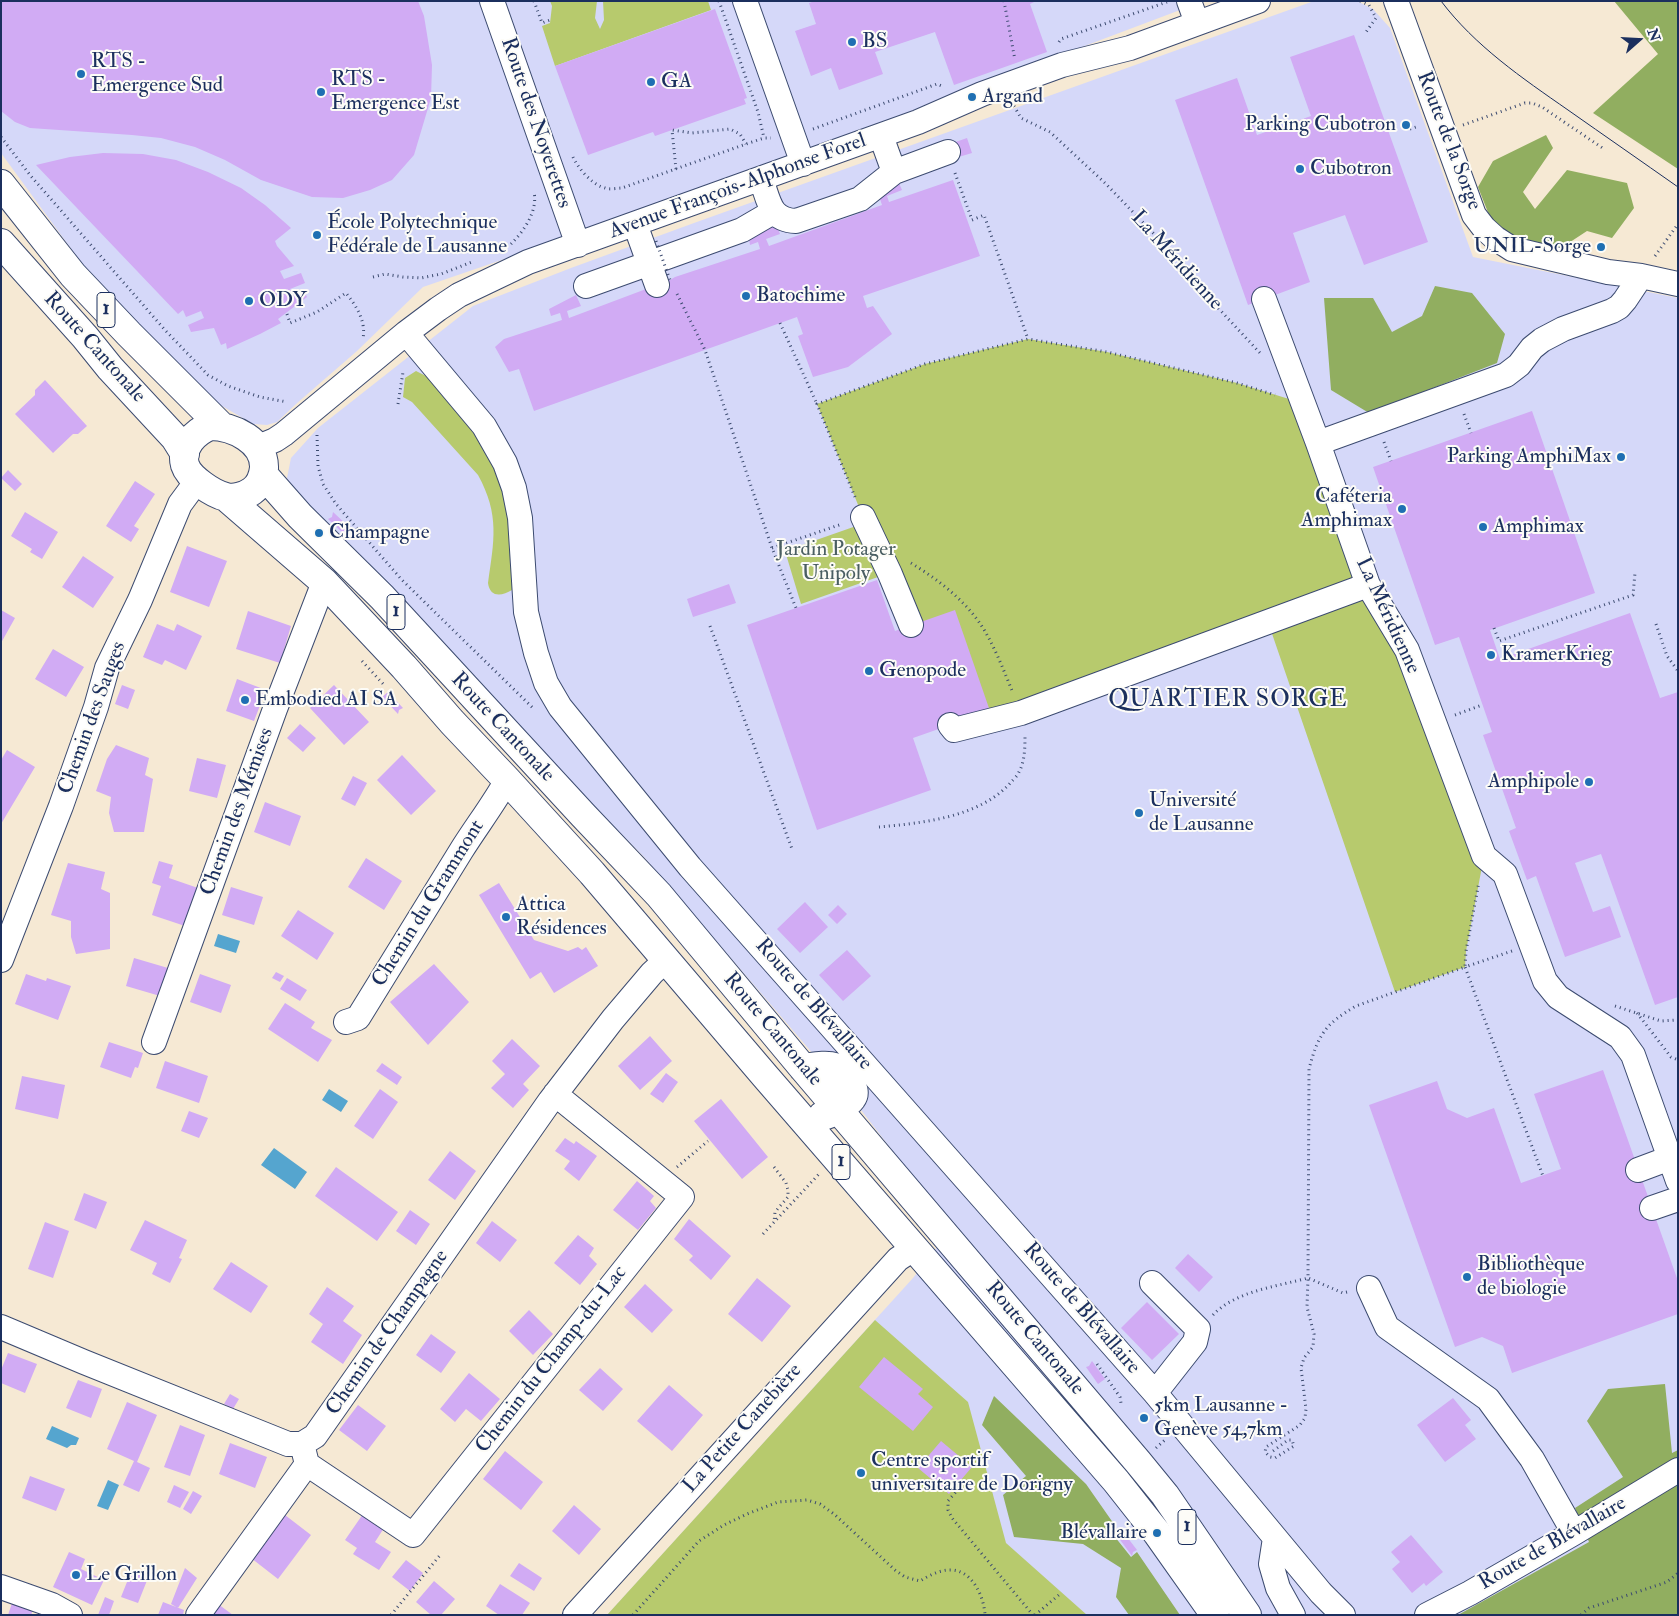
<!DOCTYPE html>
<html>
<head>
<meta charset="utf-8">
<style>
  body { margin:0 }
  #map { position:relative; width:1679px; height:1616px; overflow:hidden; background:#f6e9d4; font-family:"IM FELL Double Pica",serif }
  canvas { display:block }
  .frame { position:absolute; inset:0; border:2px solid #1b2f5e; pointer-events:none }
  .north { position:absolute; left:1614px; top:15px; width:50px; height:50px; -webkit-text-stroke:4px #fdfcf7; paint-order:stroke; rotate:71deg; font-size:14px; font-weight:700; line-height:20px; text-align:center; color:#1b2f5e }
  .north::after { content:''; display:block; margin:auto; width:18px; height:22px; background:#1b2f5e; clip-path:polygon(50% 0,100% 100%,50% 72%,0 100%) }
</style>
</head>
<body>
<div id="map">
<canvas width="1679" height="1616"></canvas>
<div class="frame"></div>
<div class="north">N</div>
</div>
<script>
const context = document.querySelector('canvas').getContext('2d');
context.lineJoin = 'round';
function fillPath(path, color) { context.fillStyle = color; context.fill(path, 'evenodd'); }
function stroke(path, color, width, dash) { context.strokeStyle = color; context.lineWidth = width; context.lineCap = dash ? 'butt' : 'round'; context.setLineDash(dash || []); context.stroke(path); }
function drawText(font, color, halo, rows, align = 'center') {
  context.font = font + ' "IM FELL Double Pica",serif'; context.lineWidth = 4; context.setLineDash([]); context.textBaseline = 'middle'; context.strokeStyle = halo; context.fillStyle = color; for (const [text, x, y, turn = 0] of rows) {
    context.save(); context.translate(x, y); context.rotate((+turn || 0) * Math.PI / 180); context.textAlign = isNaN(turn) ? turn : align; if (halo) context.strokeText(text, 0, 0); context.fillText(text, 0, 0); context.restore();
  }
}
fillPath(new Path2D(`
  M1 1H1204L679 199 423 287 357 351 296 404 277 422 267 425 253 424 210 399 88 272 1 153Z
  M1314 1H1357L1373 9 1390 28 1473 257 1678 298V1615H607L913 1278 952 1228 861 1110 863 1094 814 1055 644 857 293 500 287 478 291 458 318 428 473 306 571 268 694 223Z`), '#d5d8f9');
fillPath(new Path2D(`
  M550 1H597L595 18 600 29 604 20 603 1H708L711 10 555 66 542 26 550 23 552 6Z
  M1028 339 1107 352 1237 383 1302 403 1484 856 1466 951 1465 967 1395 992 1268 622 990 711 911 625 863 517 817 404 925 364Z
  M416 371 430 378 455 403 491 459 506 496 514 576 512 590C502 596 490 598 488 583 494 541 500 515 478 475L412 402 403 397 405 378Z
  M859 525 878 577 801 604 785 551Z
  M875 1320 968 1402 1006 1543 1087 1615H607Z`), '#b7ca6d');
fillPath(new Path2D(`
  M1614 1H1678V169L1593 113 1658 54Z
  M1546 135 1553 148 1523 192 1535 209 1567 170 1627 183 1634 208 1612 238 1587 231 1561 248 1548 245 1525 248 1491 220 1478 187 1493 161Z
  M1435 286 1472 293 1505 334 1497 363 1369 413 1331 390 1324 298H1373L1392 332 1422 316Z
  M1665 1384 1672 1453 1678 1450V1615H1458L1589 1542 1575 1508 1623 1477 1587 1421 1608 1389Z
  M994 1396 1086 1484 1116 1527 1111 1532 1131 1557 1137 1552 1180 1615H1129L1116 1597 1121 1568 1083 1544 1014 1537 1003 1495 1026 1476 982 1425Z`), '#91ae60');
fillPath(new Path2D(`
  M218 934 240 941 236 953 214 946Z
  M329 1089 348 1101 341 1112 322 1100Z
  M274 1148 307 1172 295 1189 261 1165Z
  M52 1426 79 1438 76 1445H71L67 1448 46 1439Z
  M108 1480 119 1485 108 1510 97 1506Z`), '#55a5cf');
fillPath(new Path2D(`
  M1 1H418L424 16 432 65 431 98 414 155 392 180 370 190 343 198 312 197 261 180 225 160 195 147 161 138 132 135 30 128 15 122 1 111Z
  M815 1H1036L1030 4 1047 52 954 85 935 32 875 52 883 74 839 90 831 68 811 76 795 31 816 24 809 3Z
  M715 9 747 98 744 99 746 104 655 136 653 132 588 155 555 66Z
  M1354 35 1428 242 1364 265 1345 215 1293 233 1310 282 1248 305 1175 100 1237 78 1257 135 1311 116 1290 57Z
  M967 138 972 153 952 159 947 145Z
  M103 153 143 154 176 160 208 172 241 188 265 205 291 228 275 241 277 246 294 266 280 271 284 279 301 273 305 283 290 289 292 294 303 289 307 297 278 319 281 323 260 334 227 349 226 343 221 345 214 328 191 332 188 325 204 318 201 311 186 317 183 310 178 314 36 165 70 157Z
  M953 180 980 256 863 296 867 308 873 306 892 334 848 367 813 377 798 336 803 334 797 317 534 411 519 369 509 372 495 347 504 339 562 320 560 313 551 316 549 309 576 295 581 306 567 311 569 318 670 280 675 277 760 249 758 242 750 245 749 239 760 231 776 224 780 234 766 239 769 246 882 205 880 199 873 201 898 181 902 190 887 196 889 202Z
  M45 380 87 426 78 434H73L53 453 15 414 35 395V390Z
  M1532 411 1595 593 1490 630 1500 659 1630 613 1660 698 1678 692V997L1655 1005 1601 854 1575 863 1593 912 1610 906 1621 937 1565 957 1536 876 1527 880 1509 831 1516 828 1483 735 1492 732 1459 637 1435 645 1373 467Z
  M8 470 22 484 15 491 1 478Z
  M135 481 155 494 134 526 139 529 131 542 106 526Z
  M25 512 58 532 42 559 30 552 32 549 11 536Z
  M333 512 349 527 343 533 328 519 332 517Z
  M187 546 227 561 209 607 170 592Z
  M83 556 114 577 93 608 62 587Z
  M877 580 895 631 955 610 990 711 913 738 931 790 817 830 747 625Z
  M729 584 736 603 693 617 687 599Z
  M1 610 15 618 1 643Z
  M248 611 291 626 280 663 236 649Z
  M157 624 174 631 177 624 202 636 186 670 165 660 162 665 143 657Z
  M53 649 84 667 66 697 35 679Z
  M237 679 266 690 254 721 226 711Z
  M122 685 135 690 128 709 115 704Z
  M334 685 369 722 344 745 310 708Z
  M388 692 403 708 399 710 398 714 382 697Z
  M300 724 316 738 303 752 287 738Z
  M116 745 149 758 145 775 153 779 144 832H114L109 813 111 797 96 791 107 759Z
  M7 750 35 767 1 824V760Z
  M402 755 436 791 411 815 377 780Z
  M197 758 226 765 217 798 189 791Z
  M353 776 367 783 355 806 341 799Z
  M265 802 301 816 290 846 254 832Z
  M366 858 402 881 384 910 348 887Z
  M159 861 173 865 169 878 198 888 185 926 152 915 161 886 152 883Z
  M68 863 105 872 101 889 110 893V949L76 954 71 937V921L51 915Z
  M499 883 534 940 568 951 578 947 582 950 586 947 598 966 554 993 541 972 530 979 479 895Z
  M231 887 263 897 254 925 222 915Z
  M805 902 828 927 800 953 777 929Z
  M838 905 847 914 837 924 828 915Z
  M298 910 334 933 317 960 281 936Z
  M847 950 871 976 843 1001 819 975Z
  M134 958 168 968 160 996 126 986Z
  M434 964 469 1002 428 1045 390 1002Z
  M276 972 284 976 280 982 272 978Z
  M26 974 46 981 47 978 71 986 58 1020 15 1004Z
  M200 974 231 985 221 1013 190 1002Z
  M287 978 307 990 300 1001 280 989Z
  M285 1003 315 1022 311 1028 332 1040 318 1062 268 1029Z
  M650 1036 672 1061 640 1090 618 1066Z
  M512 1039 540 1066 523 1084 529 1090 513 1108 491 1088 505 1074 492 1061Z
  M109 1042 143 1053 138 1068 135 1067 131 1078 100 1067Z
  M165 1061 208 1076 199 1103 156 1088Z
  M382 1063 402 1077 397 1085 376 1071Z
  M1603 1070 1678 1281V1314L1512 1373 1503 1346 1482 1337 1455 1347 1369 1105 1437 1081 1447 1109 1467 1118 1494 1108 1521 1183 1561 1169 1534 1094Z
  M666 1073 678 1082 663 1103 650 1094Z
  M22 1076 65 1085 58 1119 15 1109Z
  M380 1089 398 1102 373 1139 354 1126Z
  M721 1099 768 1157 742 1179 694 1121Z
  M189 1111 208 1118 199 1138 181 1131Z
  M565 1138 574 1144 576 1141 597 1156 579 1181 564 1169 570 1161 555 1151Z
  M450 1151 476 1171 455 1200 428 1180Z
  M336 1167 398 1212 377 1241 315 1196Z
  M637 1181 654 1196 650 1201 656 1208 638 1230 613 1210Z
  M84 1193 107 1202 96 1229 74 1220Z
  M410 1210 430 1224 416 1245 396 1231Z
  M689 1219 731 1256 711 1280 689 1260 693 1256 674 1239Z
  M145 1220 187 1240 179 1258 182 1259 170 1283 152 1274 157 1263 130 1250Z
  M492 1221 517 1240 500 1262 476 1243Z
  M45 1222 69 1231 53 1278 28 1269Z
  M578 1235 594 1248 589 1256 597 1264 580 1285 554 1263Z
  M1188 1254 1213 1277 1199 1292 1175 1268Z
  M231 1262 268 1286 251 1313 213 1289Z
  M757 1278 791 1306 762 1342 728 1314Z
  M645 1284 673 1310 652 1333 624 1307Z
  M327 1287 354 1306 343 1321 362 1335 343 1364 311 1342 323 1324 309 1314Z
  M1147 1302 1179 1334 1152 1360 1121 1328Z
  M529 1310 553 1334 533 1355 509 1331Z
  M431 1334 456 1352 441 1373 416 1355Z
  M8 1353 37 1364 25 1393 1 1383V1370Z
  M884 1357 923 1389 918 1394 933 1407 913 1431 859 1387Z
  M1092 1361 1105 1379 1098 1384 1086 1367 1089 1366Z
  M600 1368 623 1389 603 1411 579 1390Z
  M469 1373 500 1399 481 1421 466 1409 455 1422 440 1409Z
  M78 1380 102 1389 91 1418 66 1408Z
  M669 1385 703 1415 672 1451 637 1421Z
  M230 1394 239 1399 233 1409 224 1404Z
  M1453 1398 1471 1420 1465 1425 1476 1439 1445 1462 1417 1425Z
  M127 1402 157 1415 137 1462 150 1468 139 1492 123 1485 134 1461 107 1449Z
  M358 1405 386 1426 367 1451 339 1430Z
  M180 1425 205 1435 190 1476 164 1467Z
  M941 1441 972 1467 949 1494 918 1468Z
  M230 1443 267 1457 255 1488 219 1474Z
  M505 1451 543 1482 521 1510 483 1479Z
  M30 1476 65 1489 56 1511 22 1498Z
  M174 1485 189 1492 180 1508 167 1502Z
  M193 1491 202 1496 191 1514 183 1509Z
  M574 1505 601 1529 579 1555 552 1531Z
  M363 1514 384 1528 375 1542 391 1552 379 1570 353 1554 357 1548 345 1540Z
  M285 1515 311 1535 278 1579 251 1558Z
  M1124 1533 1137 1550 1133 1552 1132 1556 1118 1537Z
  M1411 1535 1443 1572 1426 1586 1424 1583 1412 1593 1392 1569 1400 1562 1391 1552Z
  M69 1552 85 1559 81 1569 104 1580 92 1605 53 1587Z
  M406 1560 423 1573 410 1591 392 1577Z
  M519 1563 542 1578 534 1591 510 1576Z
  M185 1568 197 1578 178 1608 171 1604Z
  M131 1572 148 1578 138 1603 121 1597Z
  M434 1581 455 1599 441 1615H431L416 1602Z
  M500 1584 530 1603 522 1615H499L486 1606Z
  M105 1597 114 1601 109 1615H98Z
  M163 1602 184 1610 183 1615H158Z
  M12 1603 33 1610 31 1615H8Z
  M218 1604 233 1615H210Z`), '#d1abf4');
const minor = new Path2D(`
  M492 1 578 245
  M745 1 803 164
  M1189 1 1197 23
  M1396 1 1474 215 1484 228 1495 238 1512 249 1608 272 1641 276 1678 284
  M881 136 894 172 948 152
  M761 179C769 200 769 220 796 221L860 199 894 172
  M635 224 657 285
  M586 286 742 230 773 212
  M1264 299 1318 443 1368 585 1407 650 1484 856 1505 874 1545 981 1558 997 1620 1037 1633 1055 1678 1181
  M406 333 484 426 505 463 514 488 520 518 526 612 536 653 546 683 560 707 690 867 1155 1393 1321 1593 1343 1615
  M1318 443 1506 375 1519 365 1532 348 1542 340 1563 329 1612 311 1619 307 1625 300 1641 276
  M258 447 275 440 284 434 406 333 438 309 459 295 528 262 918 122 982 94 1062 65 1130 48 1258 1
  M863 517 890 574 911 625
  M950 725 954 730 1021 713 1368 585
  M1 960 61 806 96 707 107 668 140 600 180 504 197 481
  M346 1022 358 1018C393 962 427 906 461 851 476 827 493 805 507 780
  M154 1042 275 709 324 582
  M1638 1170 1670 1158
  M1652 1208 1678 1199
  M1152 1283 1198 1329 1195 1342 1155 1393
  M1369 1288 1387 1327 1488 1399 1532 1459 1574 1533
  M1 1327 84 1362 288 1444H302L315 1436 550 1101 613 1019 652 973 666 960
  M302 1444 307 1464 413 1535 682 1197 555 1094
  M1275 1538 1271 1564 1278 1588 1293 1615
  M1 1587 52 1605 70 1615
  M198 1615 307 1464
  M575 1615 898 1259 915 1248
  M1427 1615 1470 1593 1574 1533 1678 1470`);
const major = new Path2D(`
  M1 184 73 275 129 334 221 426
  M1 243 85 337 110 368 175 438 185 454
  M210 426C233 426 265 441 264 468 263 477 259 486 252 491 245 496 234 499 226 497 213 494 189 478 185 465 180 447 195 432 210 426Z
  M263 474 300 516 382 597 583 815 659 895 803 1068 1138 1462 1165 1495 1247 1615
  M227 498 324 582 404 667 452 722 507 780 592 873 765 1076 1116 1481 1157 1533 1215 1615
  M803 1068C812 1067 826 1064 835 1067 843 1070 859 1089 852 1098 847 1105 830 1115 822 1116`);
stroke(minor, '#3c4b70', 26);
stroke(major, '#3c4b70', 30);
stroke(new Path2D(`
  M534 1 542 23 550 20
  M719 1 758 112 764 138
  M1004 1 1015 60
  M1360 1 1369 5 1376 18 1366 32
  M1059 42 1061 39 1167 2
  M1014 106 1021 118 1050 132 1105 183 1156 236 1207 296 1260 353
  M1463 125 1525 103H1532L1542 107 1604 149
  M813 129 937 84 944 87
  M1410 129 1419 126
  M1 137 30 175 165 330 208 375 228 386 260 397 287 402
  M573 157C578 168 592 185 605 188 610 190 617 188 622 188L746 144 764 138H771
  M676 169 672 130 692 133 730 129 740 134 746 144
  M955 173 972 220 984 215 1028 339
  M511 244C524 231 538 211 534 192
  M1655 256 1678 224
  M373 277 385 274 403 277 421 278 441 274 472 262
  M677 294 705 350 772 548 796 608
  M287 314 290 323 317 312 346 293C357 307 366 321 363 339
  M780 323 817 404
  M398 404 403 372
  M1464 414 1471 433
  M317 435 318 466 323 484 336 504 401 579 534 709
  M1384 442 1391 461
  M855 497 817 404 925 364 1028 339 1107 352 1237 383 1275 395
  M772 548 842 524
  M911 563C937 579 961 597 979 622 992 640 1004 671 1013 693
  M1656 624 1667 656 1678 671
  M710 626 792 849
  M1494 628 1499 641 1633 595 1635 573
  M362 661 385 686
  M1455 715 1482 705
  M879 827C923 823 982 817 1012 781 1014 779 1018 775 1019 772 1025 761 1025 747 1025 734
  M1512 951 1465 967 1543 1176
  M1615 1006 1661 1021 1678 1020
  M1637 1013 1671 1057 1678 1060
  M677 1167 708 1141
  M774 1167 786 1183 788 1190V1197L775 1212 774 1222
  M763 1234 819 1174
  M1347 1292 1343 1293 1308 1278 1309 1069C1318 1035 1325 1024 1356 1006L1465 967 1466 951 1479 882
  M1213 1315C1235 1291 1279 1286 1308 1278L1307 1307 1314 1334 1313 1347 1304 1358 1301 1368 1306 1409 1305 1418 1300 1425 1266 1447 1265 1452 1270 1457 1275 1458 1294 1446 1292 1440H1288L1273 1451
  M1097 1364 1120 1397 1121 1403
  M1156 1448 1166 1439
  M962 1485 948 1501V1510L952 1518 1033 1615
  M391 1615 441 1554
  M633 1615 699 1541 724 1525 747 1514 778 1502 807 1500 820 1504 834 1514 895 1570 905 1577 920 1581C930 1575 941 1569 953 1570 973 1572 984 1597 985 1615
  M1035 1615 1060 1594
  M1581 1615 1589 1608 1667 1582 1678 1573`), '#3c4b70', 3, [1, 4]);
stroke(minor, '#fff', 24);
stroke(major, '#fff', 28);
stroke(new Path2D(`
  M1441 1C1475 46 1522 78 1568 110 1605 136 1641 161 1678 187`), '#1b2f5e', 1);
stroke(new Path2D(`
  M656 241 670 280`), '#3c4b70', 3, [1, 4]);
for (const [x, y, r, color] of [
  [852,42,5,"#1f6fb2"],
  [81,74,5,"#1f6fb2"],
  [651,82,5,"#1f6fb2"],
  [321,92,5,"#1f6fb2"],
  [972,97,5,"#1f6fb2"],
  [1406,125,5,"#1f6fb2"],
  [1300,169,5,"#1f6fb2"],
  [317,235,5,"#1f6fb2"],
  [1601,247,5,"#1f6fb2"],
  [746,296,5,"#1f6fb2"],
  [249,301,5,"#1f6fb2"],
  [1621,457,5,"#1f6fb2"],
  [1402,509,5,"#1f6fb2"],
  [1483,527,5,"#1f6fb2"],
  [319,533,5,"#1f6fb2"],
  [1491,655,5,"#1f6fb2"],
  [869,671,5,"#1f6fb2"],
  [245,700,5,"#1f6fb2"],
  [1589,782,5,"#1f6fb2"],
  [1139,813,5,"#1f6fb2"],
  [506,917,5,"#1f6fb2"],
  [1467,1277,5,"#1f6fb2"],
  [1144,1418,5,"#1f6fb2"],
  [861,1473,5,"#1f6fb2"],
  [1157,1533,5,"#1f6fb2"],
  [76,1575,5,"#1f6fb2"]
]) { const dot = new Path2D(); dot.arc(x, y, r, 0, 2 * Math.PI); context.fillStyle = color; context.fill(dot); stroke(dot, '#fdfcf7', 2); }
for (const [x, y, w] of [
  [106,310,18],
  [396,612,18],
  [841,1162,18],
  [1187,1527,18]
]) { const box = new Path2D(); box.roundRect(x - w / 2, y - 17.5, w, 35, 4); context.fillStyle = '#fdfcf7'; context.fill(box); stroke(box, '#1b2f5e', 1); }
drawText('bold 20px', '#1b2f5e', null, [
  ["1",106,310],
  ["1",396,612],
  ["1",841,1162],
  ["1",1187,1527]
]);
drawText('21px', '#1b2f5e', '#fdfcf7', [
  ["BS",862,42],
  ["RTS -",91,62],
  ["Emergence Sud",91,86],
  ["RTS -",331,80],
  ["Emergence Est",331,104],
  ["GA",661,82],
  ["Argand",982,97],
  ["Parking Cubotron",1396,125,"right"],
  ["Cubotron",1310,169],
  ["École Polytechnique",327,223],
  ["Fédérale de Lausanne",327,247],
  ["UNIL-Sorge",1591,247,"right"],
  ["Batochime",756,296],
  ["ODY",259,301],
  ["Parking AmphiMax",1611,457,"right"],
  ["Caféteria",1392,497,"right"],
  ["Amphimax",1392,521,"right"],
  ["Amphimax",1493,527],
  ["Champagne",329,533],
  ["KramerKrieg",1501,655],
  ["Genopode",879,671],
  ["Embodied AI SA",255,700],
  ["Amphipole",1579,782,"right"],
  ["Université",1149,801],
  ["de Lausanne",1149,825],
  ["Attica",516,905],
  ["Résidences",516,929],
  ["Bibliothèque",1477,1265],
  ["de biologie",1477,1289],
  ["5km Lausanne -",1154,1406],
  ["Genève 54,7km",1154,1430],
  ["Centre sportif",871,1461],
  ["universitaire de Dorigny",871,1485],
  ["Blévallaire",1147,1533,"right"],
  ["Le Grillon",86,1575]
], 'left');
drawText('21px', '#1b2f5e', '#fdfcf7', [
  ["Route des Noyerettes",535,123,71],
  ["Route de la Sorge",1448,141,69],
  ["Avenue François-Alphonse Forel",738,187,-20],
  ["La Méridienne",1176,261,48],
  ["Route Cantonale",94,348,48],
  ["La Méridienne",1387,616,65],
  ["Chemin des Sauges",93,718,-70],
  ["Route Cantonale",502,728,47],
  ["Chemin des Mémises",238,812,-70],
  ["Chemin du Grammont",429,904,-58],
  ["Route de Blévallaire",813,1005,49],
  ["Route Cantonale",772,1030,50],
  ["Route de Blévallaire",1081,1309,49],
  ["Chemin de Champagne",388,1333,-55],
  ["Route Cantonale",1034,1339,50],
  ["Chemin du Champ-du-Lac",552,1360,-52],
  ["La Petite Canebière",743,1429,-48],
  ["Route de Blévallaire",1553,1544,-30]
]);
drawText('21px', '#4a5e62', '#fdfcf7', [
  ["Jardin Potager",836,550],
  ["Unipoly",836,574]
]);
context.letterSpacing = '1px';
drawText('24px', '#1b2f5e', '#fdfcf7', [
  ["QUARTIER SORGE",1228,701]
]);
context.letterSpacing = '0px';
</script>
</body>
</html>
